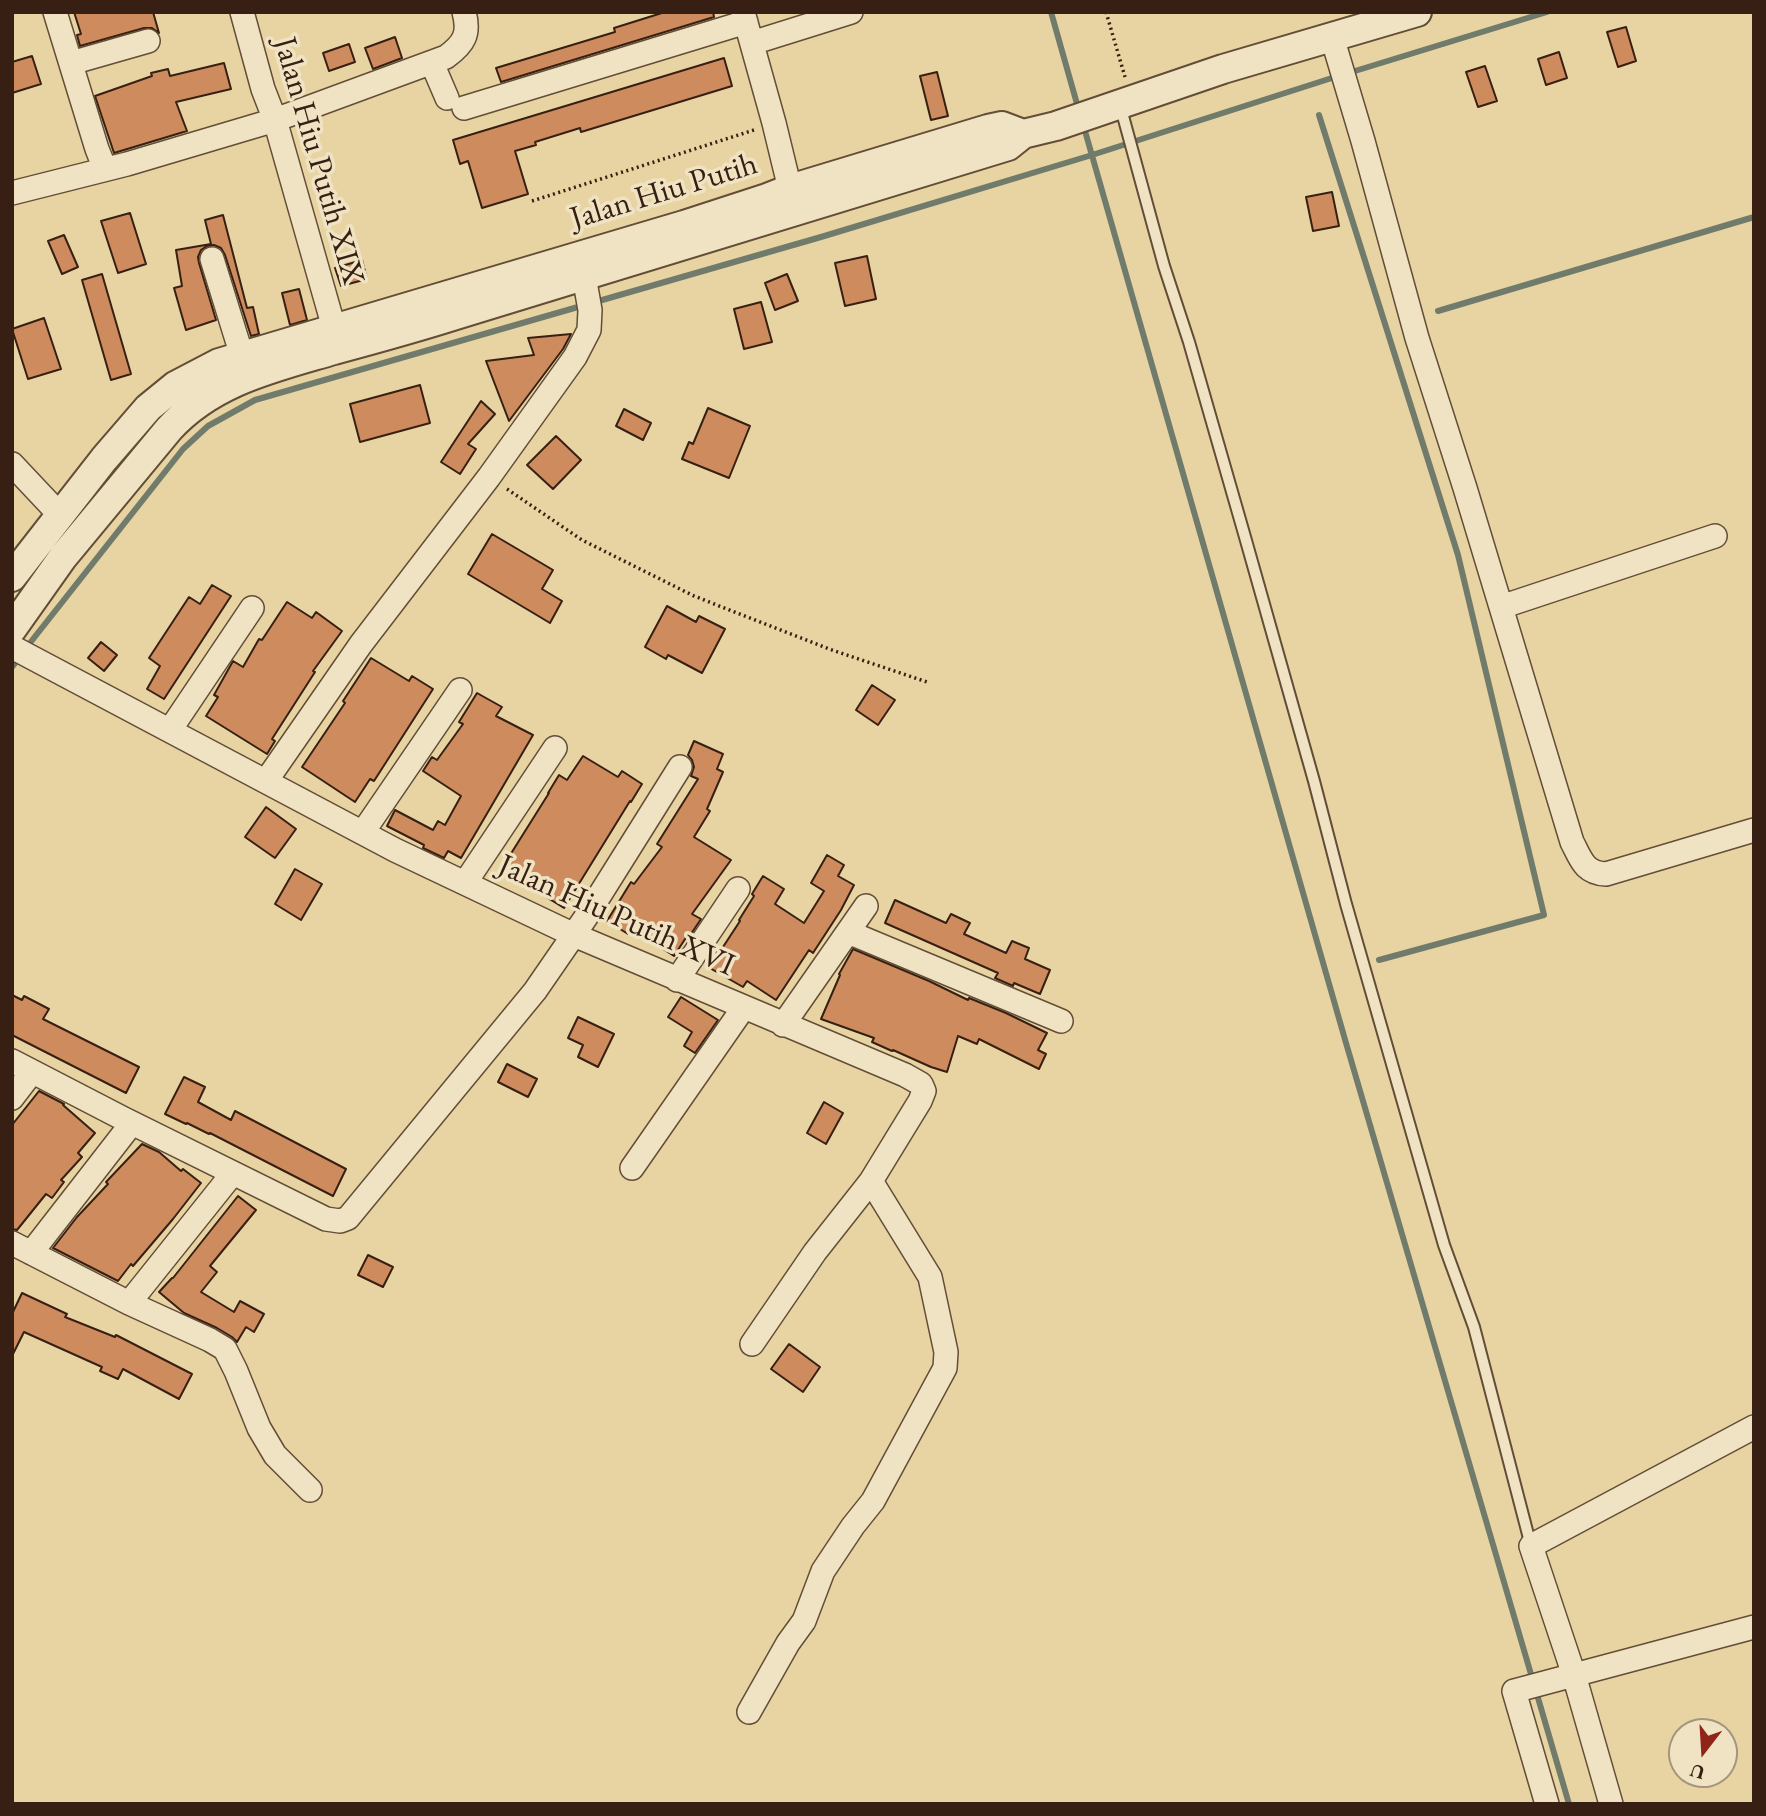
<!DOCTYPE html>
<html>
<head>
<meta charset="utf-8">
<style>
  body { margin:0 }
  #map { position:relative; width:1766px; height:1816px; overflow:hidden; background:#e7d4a2; font-family:"EB Garamond",serif }
  canvas { display:block }
  .frame { position:absolute; inset:0; border:14px solid #372013; pointer-events:none }
  .north { position:absolute; left:1668px; top:1718px; width:70px; height:70px; box-sizing:border-box; background:#efe3c3; border:2px solid #a5957d; border-radius:50%; rotate:197deg; font-size:19px; font-weight:700; line-height:28px; text-align:center; color:#372013 }
  .north::after { content:''; display:block; margin:auto; width:24px; height:32px; background:#8f2418; clip-path:polygon(50% 0,100% 100%,50% 72%,0 100%) }
</style>
</head>
<body>
<div id="map">
<canvas width="1766" height="1816"></canvas>
<div class="frame"></div>
<div class="north">U</div>
</div>
<script>
const context = document.querySelector('canvas').getContext('2d');
context.lineJoin = 'round';
function stroke(path, color, width, dash) { context.strokeStyle = color; context.lineWidth = width; context.lineCap = dash ? 'butt' : 'round'; context.setLineDash(dash || []); context.stroke(path); }
function fillPath(path, color) { context.fillStyle = color; context.fill(path, 'evenodd'); }
function drawText(font, color, halo, rows, align = 'center') {
  context.font = font + ' "EB Garamond",serif'; context.lineWidth = 7; context.setLineDash([]); context.textBaseline = 'middle'; context.strokeStyle = halo; context.fillStyle = color; for (const [text, x, y, turn = 0] of rows) {
    context.save(); context.translate(x, y); context.rotate((+turn || 0) * Math.PI / 180); context.textAlign = isNaN(turn) ? turn : align; if (halo) context.strokeText(text, 0, 0); context.fillText(text, 0, 0); context.restore();
  }
}
stroke(new Path2D(`
  M1051 12 1079 111
  M1355 71 1547 12
  M1319 115 1458 555 1544 915 1379 960
  M1083 124 1346 1043 1533 1681
  M1438 311 1754 217
  M26 648 183 449 208 426 255 400 821 237 1092 155 1335 77
  M12 667 20 657
  M1536 1691 1569 1804`), '#717b6b', 6);
const building = new Path2D(`
  M74 12H153L159 33 152 28H144L80 46 77 35 81 34Z
  M665 12H713L714 17 501 82 496 68 615 32 614 28Z
  M1626 27 1636 61 1618 67 1607 32Z
  M395 37 402 58 373 69 365 48Z
  M349 44 355 62 329 71 323 53Z
  M1559 52 1567 78 1546 85 1538 59Z
  M32 56 41 84 12 93V62Z
  M724 58 732 86 581 132 580 128 535 142 536 145 515 151 528 194 482 208 468 161 460 164 453 140Z
  M224 63 231 89 176 102 187 131 114 153 95 96 152 76 151 73 168 69 170 76Z
  M1485 66 1497 101 1478 107 1466 72Z
  M937 72 948 116 931 120 920 76Z
  M1332 192 1339 226 1313 231 1306 197Z
  M130 213 146 264 118 273 101 221Z
  M223 215 247 308 253 307 259 334 251 336 225 255 221 248 214 245 207 246 201 250 198 257 199 263 216 320 186 330 174 288 182 286 176 250 211 244 205 220Z
  M64 235 78 267 62 274 48 241Z
  M867 256 876 299 845 306 835 263Z
  M362 260 367 279 341 286 335 268Z
  M102 274 131 374 111 380 82 280Z
  M787 274 798 301 775 310 765 283Z
  M299 289 307 320 290 325 282 293Z
  M761 302 772 342 744 349 734 309Z
  M44 318 61 369 28 379 12 329Z
  M571 334 563 349 509 421 486 361 534 355 528 338Z
  M420 385 430 423 360 442 350 404Z
  M481 401 495 414 468 444 476 449 460 474 441 462Z
  M708 408 750 426 729 478 682 459 689 442 693 444Z
  M624 409 651 423 643 440 616 426Z
  M556 436 581 460 553 489 527 465Z
  M492 534 553 570 542 589 562 601 550 623 468 574Z
  M212 585 231 596 164 699 147 689 160 666 149 658 189 597 200 604Z
  M287 602 312 618 316 612 342 631 313 671 315 672 272 739 275 741 267 754 206 716 218 697 214 695 233 661 243 667 259 639 262 640Z
  M667 606 696 622 699 616 725 629 702 673 668 655 666 659 645 647Z
  M101 642 117 655 104 671 88 658Z
  M371 658 409 681 412 676 433 689 374 781 370 779 355 802 302 767 345 703 343 701Z
  M872 685 895 700 878 725 856 710Z
  M477 693 502 707 496 716 533 735 461 858 448 851 444 858 423 848 424 845 387 826 395 810 433 830 438 821 445 825 461 796 423 771 432 757 437 760 463 724 459 722Z
  M694 741 723 754 717 769 723 772 707 809 710 811 694 837 731 860 692 914 701 919 691 934 689 933 674 956 631 928 628 934 607 921 631 882 634 884 662 847 657 844 698 779 691 776 694 767 692 760 688 755Z
  M583 756 618 777 622 771 642 784 631 802 630 801 564 908 522 882 521 884 500 871 549 793H548L559 775 567 780Z
  M266 807 296 829 275 858 245 837Z
  M827 855 844 865 838 876 854 885 841 910 813 953 809 950 776 1000 747 981 743 987 708 967 719 949 721 950 740 921 739 920 754 896 752 894 763 876 784 889 775 904 804 923 824 891 811 883Z
  M295 869 322 884 301 920 275 904Z
  M895 900 946 923 951 914 970 923 964 934 1006 953 1012 941 1029 948 1025 959 1050 970 1040 994 1014 983 1013 986 995 978 998 973 885 923Z
  M853 949 929 981 968 1000 969 998 1006 1013 1047 1033 1038 1050 1046 1054 1039 1069 979 1039 977 1044 958 1036 947 1072 931 1067 893 1050 892 1051 872 1042 874 1038 821 1019 840 975 839 974Z
  M12 995 22 1000 24 996 49 1009 43 1019 139 1067 126 1093 12 1035Z
  M681 997 718 1020 695 1053 684 1046 692 1032 668 1017Z
  M578 1017 614 1034 598 1067 578 1057 583 1045 568 1038Z
  M507 1064 537 1079 528 1097 498 1082Z
  M184 1077 205 1087 198 1102 231 1120 235 1111 346 1169 333 1196 210 1133 209 1134 187 1123 186 1124 165 1114Z
  M39 1091 64 1104 63 1105 95 1133 78 1153 82 1157 61 1180 64 1182 52 1198 46 1194 17 1230 12 1229V1125Z
  M824 1102 843 1113 826 1144 807 1133Z
  M142 1144 159 1152 181 1171 183 1169 201 1183 173 1219 133 1266 131 1264 118 1281 53 1248 77 1217 108 1184 106 1182Z
  M238 1196 256 1210 210 1266 217 1272 201 1292 234 1312 240 1301 264 1314 254 1332 246 1327 237 1342 232 1337 217 1328 184 1313 159 1292 172 1278H173Z
  M368 1255 393 1267 383 1287 358 1275Z
  M22 1293 67 1314 65 1317 115 1337 116 1335 192 1374 179 1399 123 1369 118 1379 100 1371 102 1367 24 1332 12 1356V1314Z
  M789 1344 820 1367 803 1392 771 1369Z`);
fillPath(building, '#ce8b5d');
stroke(building, '#372013', 2);
const service = new Path2D(`
  M1120 105 1164 266 1189 342 1245 537 1314 781 1346 904 1444 1245 1474 1327 1531 1546`);
const minor = new Path2D(`
  M55 12 97 149 105 169
  M242 12 263 89 275 120 334 328
  M743 12 774 123 790 189
  M1332 37 1363 141 1417 338 1465 488 1572 842C1581 859 1584 873 1606 874L1754 830
  M752 43 851 12
  M71 63 148 41
  M432 63 447 98
  M464 108 746 22
  M12 193 127 164 275 120 446 57C464 44 470 34 464 12
  M212 259 242 356
  M12 464 60 515
  M1501 607 1715 536
  M12 647 395 850 574 935 905 1075 921 1084 924 1091 920 1101 871 1181 815 1252 752 1344
  M170 730 252 608
  M266 781 361 644 489 477 575 357 589 330 590 310 584 276
  M363 832 460 690
  M465 883 555 748
  M848 932 1061 1021
  M677 980 738 889
  M783 1025 866 906
  M12 1061 124 1119 326 1219 340 1221 348 1218 535 991 586 917 680 767
  M12 1098 32 1072
  M632 1168 744 1007
  M12 1243 129 1303 210 1340 225 1349 236 1371 259 1428 275 1455 310 1490
  M31 1253 132 1123
  M129 1303 233 1173
  M749 1712 788 1643 804 1621 823 1571 853 1526 873 1501 945 1368 946 1352 930 1277 871 1181
  M1547 1804 1514 1691 1754 1627
  M1611 1804 1574 1675 1531 1546 1754 1427`);
const tertiary = new Path2D(`
  M12 577 104 459 148 408 175 386 219 363 684 225 767 198 790 189 988 129 1002 126 1023 134 1056 126 1223 69 1417 12
  M12 629 63 557 169 429C213 381 273 368 334 350 375 339 415 328 456 315 640 258 825 203 1008 146L1023 134`);
stroke(service, '#634d37', 14);
stroke(minor, '#634d37', 26);
stroke(tertiary, '#634d37', 32);
stroke(new Path2D(`
  M1106 12 1125 77
  M532 201 754 130
  M507 489 582 540 694 596 829 649 930 683`), '#372013', 3.5, [2, 3.5]);
stroke(service, '#efe3c3', 10);
stroke(minor, '#efe3c3', 23);
stroke(tertiary, '#efe3c3', 28);
drawText('32px', '#372013', '#efe3c3', [
  ["Jalan Hiu Putih XIX",318,161,74],
  ["Jalan Hiu Putih",664,192,-17],
  ["Jalan Hiu Putih XVI",616,916,24]
]);
</script>
</body>
</html>
